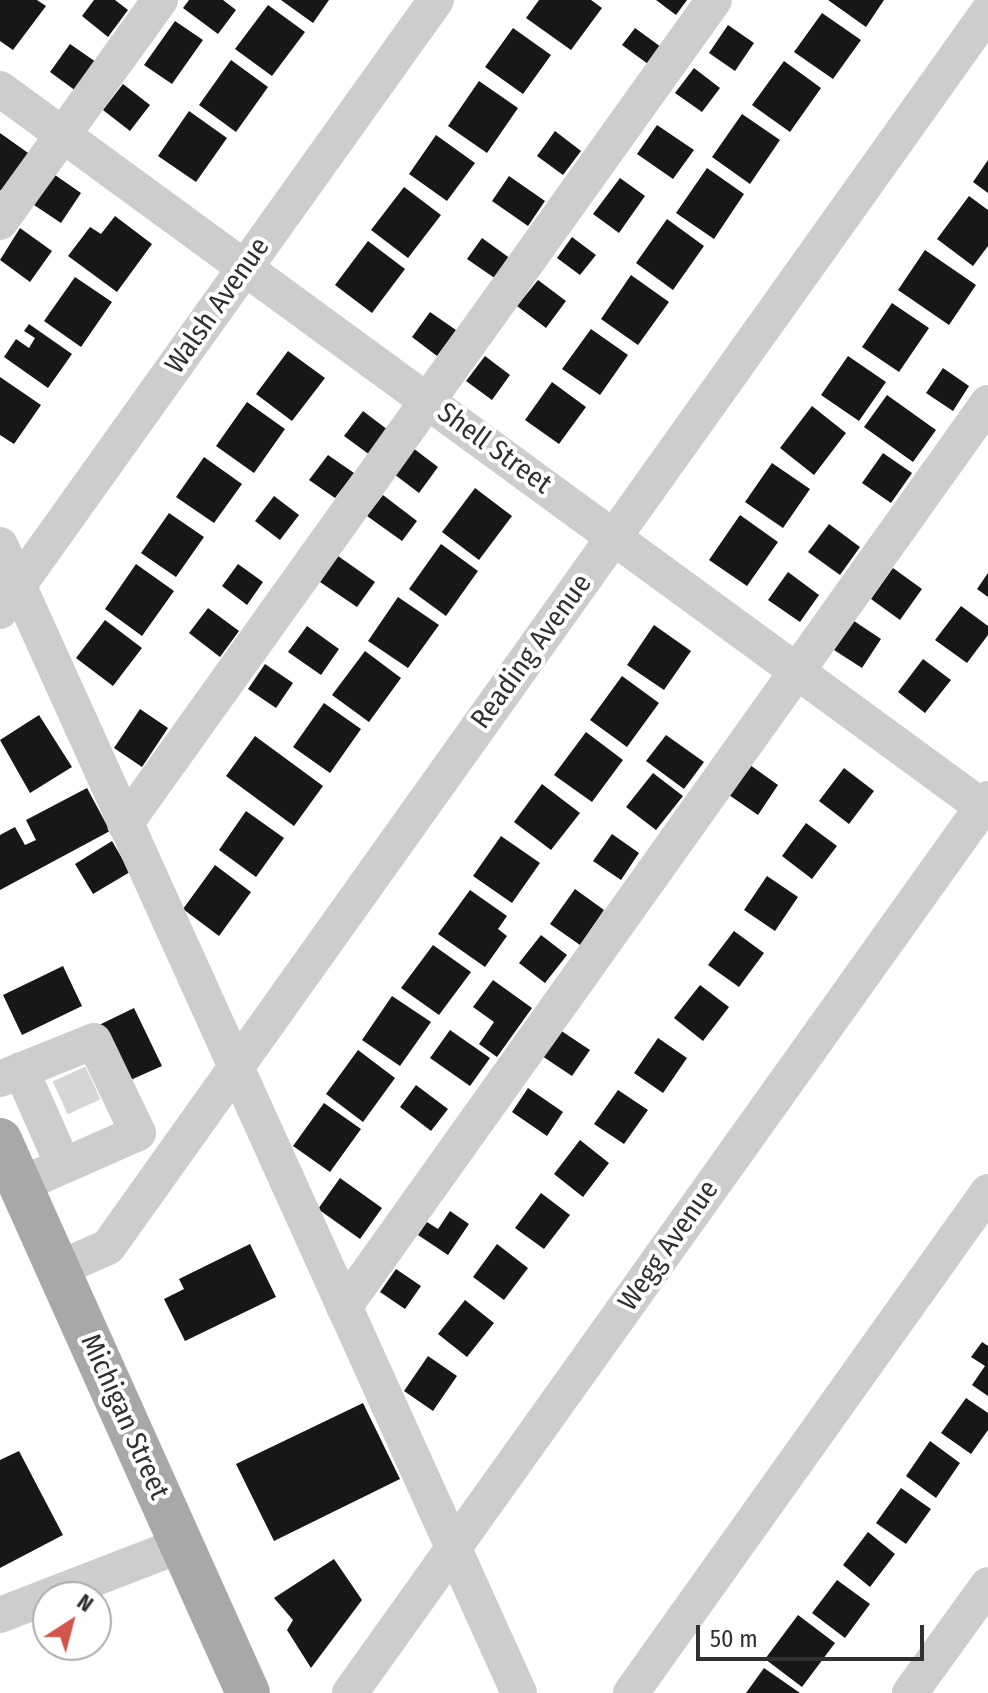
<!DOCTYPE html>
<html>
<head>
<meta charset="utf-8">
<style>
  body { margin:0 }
  #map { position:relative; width:988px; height:1693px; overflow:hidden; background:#fff; font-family:"Fira Sans Condensed",sans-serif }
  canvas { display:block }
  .north { position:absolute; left:32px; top:1581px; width:80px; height:80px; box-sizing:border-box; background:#fff; border:2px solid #acacac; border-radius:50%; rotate:36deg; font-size:22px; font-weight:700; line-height:32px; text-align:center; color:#303030 }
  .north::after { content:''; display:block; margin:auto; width:28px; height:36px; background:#d05649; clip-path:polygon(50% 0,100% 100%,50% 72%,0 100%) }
  .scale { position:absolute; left:696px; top:1625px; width:228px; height:36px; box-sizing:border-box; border:4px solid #303030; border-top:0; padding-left:10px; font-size:24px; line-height:28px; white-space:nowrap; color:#303030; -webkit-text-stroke:6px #fff; paint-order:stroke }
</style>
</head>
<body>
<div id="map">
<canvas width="988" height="1693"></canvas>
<div class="north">N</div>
<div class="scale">50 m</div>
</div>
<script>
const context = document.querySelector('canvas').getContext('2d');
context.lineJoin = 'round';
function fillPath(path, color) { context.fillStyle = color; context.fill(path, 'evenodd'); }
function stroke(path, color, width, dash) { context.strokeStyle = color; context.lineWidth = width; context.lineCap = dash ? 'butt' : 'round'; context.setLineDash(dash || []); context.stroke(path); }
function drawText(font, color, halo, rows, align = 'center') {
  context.font = font + ' "Fira Sans Condensed",sans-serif'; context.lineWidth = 8; context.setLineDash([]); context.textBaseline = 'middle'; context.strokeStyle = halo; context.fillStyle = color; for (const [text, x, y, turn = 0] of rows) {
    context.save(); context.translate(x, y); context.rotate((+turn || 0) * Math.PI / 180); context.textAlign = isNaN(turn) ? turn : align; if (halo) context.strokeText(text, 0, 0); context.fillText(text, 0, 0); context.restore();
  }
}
fillPath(new Path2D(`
  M0 0H37L46 6 13 50 0 41Z
  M94 0H115L128 10 108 37 82 16Z
  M189 0H223L236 10 218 34 183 8Z
  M281 0H329L313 23Z
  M539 0H591L602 8 571 50 526 18Z
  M656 0H687L676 15Z
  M828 0H884L866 27Z
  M268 5 305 32 272 76 235 49Z
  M822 13 861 40 833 79 794 52Z
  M175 21 203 40 172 84 144 65Z
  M728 25 754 43 735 71 709 53Z
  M513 28 551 55 523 94 485 67Z
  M635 28 661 47 648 64 622 45Z
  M70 44 96 62 76 91 50 72Z
  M231 60 268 87 236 132 199 105Z
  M784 61 821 88 790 132 752 105Z
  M694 68 720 88 702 112 675 93Z
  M479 81 518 108 487 153 448 126Z
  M123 84 150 105 130 131 103 110Z
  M189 111 227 138 196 182 158 156Z
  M742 114 780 140 750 184 712 157Z
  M657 125 694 150 673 179 637 154Z
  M555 131 581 151 563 175 537 156Z
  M0 133 31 155 4 193 0 190Z
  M436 135 475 163 447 201 409 174Z
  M988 160V193L973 182Z
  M707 168 744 194 714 239 676 213Z
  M55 175 81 193 61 223 34 205Z
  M509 176 545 201 528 226 492 201Z
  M620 178 645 196 619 233 593 214Z
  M404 187 441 215 408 258 371 230Z
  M969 196 988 210V246L973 266 937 239Z
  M115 216 152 244 117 292 68 256 90 227 101 234Z
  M667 219 704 246 673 290 636 263Z
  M20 228 52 251 30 282 0 260Z
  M572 237 596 255 580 275 557 258Z
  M482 238 511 259 496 279 467 259Z
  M368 241 405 269 372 313 335 285Z
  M925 250 976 285 949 325 898 290Z
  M631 275 669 302 638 345 601 319Z
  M75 277 112 302 81 347 44 321Z
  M538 280 566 301 546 328 517 306Z
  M892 303 929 328 899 372 862 347Z
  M430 312 456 330 437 356 412 337Z
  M29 324 72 354 48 388 4 357 16 339 29 348 35 338 24 331Z
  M591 329 628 355 600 395 562 369Z
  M288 351 325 378 292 421 256 394Z
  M485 356 510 375 492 400 466 381Z
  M848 356 886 382 859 421 821 395Z
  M943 368 969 386 953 411 926 393Z
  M0 377 41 405 14 444 0 435Z
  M552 382 586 407 559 444 525 420Z
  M887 395 936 430 913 462 864 427Z
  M247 402 285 429 254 473 216 446Z
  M812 406 846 433 814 475 780 448Z
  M363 411 388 430 370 455 344 436Z
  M413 448 438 467 419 493 394 474Z
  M883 453 912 473 891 503 862 483Z
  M328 455 354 473 335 498 309 480Z
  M204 457 242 484 214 523 176 497Z
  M772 463 810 489 783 528 745 502Z
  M475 488 512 516 479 560 442 532Z
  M383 495 417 521 402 541 367 516Z
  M274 496 299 515 280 540 255 521Z
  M169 513 204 537 176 577 141 553Z
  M740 515 778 542 747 586 709 560Z
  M829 524 860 547 840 575 808 552Z
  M441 544 478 571 446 616 409 589Z
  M338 556 375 582 357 607 320 582Z
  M136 564 174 591 142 636 105 609Z
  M238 564 263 582 247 605 222 586Z
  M893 568 922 589 900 620 871 599Z
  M788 572 819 595 800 622 768 600Z
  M988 573V597L977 589Z
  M398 597 439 625 408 668 368 641Z
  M961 606 988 626V635L967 663 935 640Z
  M208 608 239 631 220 657 189 633Z
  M105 620 142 648 113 686 76 658Z
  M854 621 881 639 862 668 834 650Z
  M654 625 691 651 664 690 627 665Z
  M307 626 339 649 321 675 288 652Z
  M365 651 401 678 369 722 332 695Z
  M923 659 951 680 925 713 898 692Z
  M265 664 293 683 276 708 248 689Z
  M622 676 659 703 627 747 590 720Z
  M324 703 361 729 330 773 293 747Z
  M140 709 168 728 142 767 114 748Z
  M39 715 72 767 30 793 0 740Z
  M586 732 623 760 592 802 554 775Z
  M666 735 704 762 684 789 646 761Z
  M255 736 323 786 294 826 226 776Z
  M750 765 778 785 758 815 729 795Z
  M844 768 874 791 849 824 819 801Z
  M653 773 683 796 656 830 626 807Z
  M542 784 580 813 551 850 514 822Z
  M87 788 110 831 0 890V835L15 827 25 845 36 840 26 820Z
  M246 811 284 838 256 877 219 850Z
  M806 823 837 846 812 879 782 856Z
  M612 834 639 853 621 880 593 861Z
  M501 836 540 863 512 903 473 876Z
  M112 841 130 872 93 894 75 864Z
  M215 865 251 892 219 936 183 909Z
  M767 876 798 897 775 931 744 910Z
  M575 889 604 910 580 945 550 924Z
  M470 890 507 916 498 929 507 936 485 967 438 934Z
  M734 931 764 953 739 987 708 965Z
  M541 935 567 955 545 983 519 963Z
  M433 945 471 972 439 1015 401 988Z
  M63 966 82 1006 22 1035 3 995Z
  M493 980 532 1008 497 1057 479 1044 494 1022 473 1007Z
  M700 985 729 1007 703 1041 674 1018Z
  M392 996 431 1022 400 1066 362 1040Z
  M134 1008 162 1066 126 1082 99 1025Z
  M450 1030 490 1058 470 1086 430 1058Z
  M560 1030 590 1050 572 1076 542 1056Z
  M658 1038 687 1058 663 1093 634 1073Z
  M358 1050 395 1078 363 1122 326 1094Z
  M416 1085 448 1109 431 1131 400 1107Z
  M528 1088 563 1112 547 1136 512 1112Z
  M618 1090 648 1110 624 1144 594 1124Z
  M324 1103 361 1129 330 1172 293 1146Z
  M580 1140 609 1163 583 1197 554 1174Z
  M340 1178 382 1208 360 1239 318 1209Z
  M541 1193 570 1215 544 1249 515 1228Z
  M450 1211 469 1224 448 1255 418 1235 427 1222 438 1229Z
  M250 1244 276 1297 185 1341 164 1299 184 1289 179 1279Z
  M497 1244 528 1268 504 1300 473 1277Z
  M396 1269 421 1286 405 1309 380 1292Z
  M465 1300 494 1323 467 1357 438 1334Z
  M982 1342 988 1346V1396L972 1385 985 1366 971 1357Z
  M428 1356 457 1376 433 1411 404 1391Z
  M966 1398 988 1413V1430L971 1454 941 1433Z
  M363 1403 400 1479 274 1541 236 1464Z
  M930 1441 960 1463 936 1498 906 1476Z
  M19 1451 63 1535 0 1568V1460Z
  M901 1488 931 1509 906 1544 876 1523Z
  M868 1532 895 1554 870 1587 843 1565Z
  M334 1559 362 1600 311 1668 287 1630 293 1620 274 1598Z
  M837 1580 870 1604 845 1638 812 1613Z
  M798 1615 835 1643 802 1687 765 1659Z
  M764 1668 800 1693H746Z`), '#171717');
stroke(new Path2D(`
  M69 1074 91 1122`), '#d6d6d6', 36, [36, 18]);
stroke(new Path2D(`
  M0 89 988 811
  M0 222 160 0
  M0 545 519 1693
  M0 611 436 0
  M125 824 714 0
  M21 1070 63 1165
  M0 1079 94 1041 138 1133 20 1185
  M58 1269 108 1247 988 12
  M344 1307 988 403
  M0 1615 181 1545
  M350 1693 988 799
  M631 1693 988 1192
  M910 1693 988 1585`), '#cdcdcd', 36);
stroke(new Path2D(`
  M0 1140 248 1693`), '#a8a8a8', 44);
drawText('28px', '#303030', '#fff', [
  ["Walsh Avenue",218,306,-55],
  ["Shell Street",494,449,36],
  ["Reading Avenue",532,652,-54],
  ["Wegg Avenue",669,1246,-55],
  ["Michigan Street",124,1417,66]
]);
</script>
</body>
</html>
